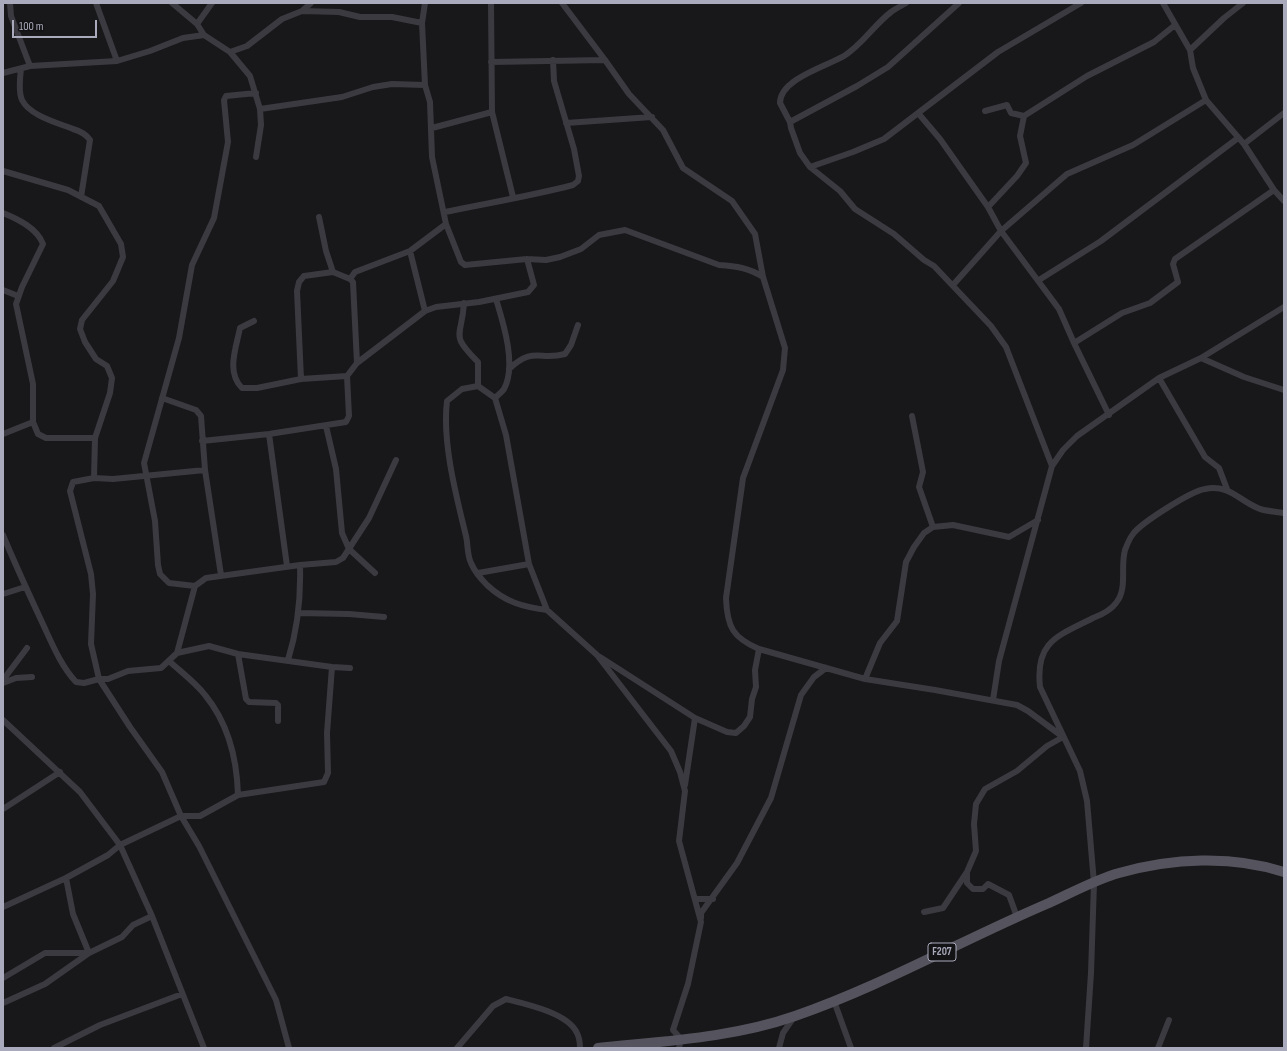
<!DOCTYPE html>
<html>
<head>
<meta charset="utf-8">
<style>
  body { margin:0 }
  #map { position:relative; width:1287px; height:1051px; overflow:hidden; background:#18181a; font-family:"Sofia Sans Condensed",sans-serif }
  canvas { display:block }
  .frame { position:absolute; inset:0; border:4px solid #a9aabb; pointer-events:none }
  .scale { position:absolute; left:12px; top:20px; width:85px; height:18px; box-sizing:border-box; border:2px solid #a9aabb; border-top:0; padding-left:5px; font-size:12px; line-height:14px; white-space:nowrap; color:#a9aabb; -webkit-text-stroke:3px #131315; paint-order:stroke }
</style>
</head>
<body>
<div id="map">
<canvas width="1287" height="1051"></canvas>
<div class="frame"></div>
<div class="scale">100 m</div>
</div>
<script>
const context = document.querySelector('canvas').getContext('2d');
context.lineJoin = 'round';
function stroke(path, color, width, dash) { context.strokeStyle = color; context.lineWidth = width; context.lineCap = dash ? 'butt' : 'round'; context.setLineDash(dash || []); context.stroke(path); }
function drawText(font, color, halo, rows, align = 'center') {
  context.font = font + ' "Sofia Sans Condensed",sans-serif'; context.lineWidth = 3; context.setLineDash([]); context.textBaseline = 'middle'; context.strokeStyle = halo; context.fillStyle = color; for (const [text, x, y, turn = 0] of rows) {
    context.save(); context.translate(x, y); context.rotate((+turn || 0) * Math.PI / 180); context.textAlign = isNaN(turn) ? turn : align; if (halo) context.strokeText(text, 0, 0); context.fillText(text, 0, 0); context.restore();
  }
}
stroke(new Path2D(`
  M10 3 11 16 30 66
  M96 3 117 61
  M172 3 197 24 204 35 230 52 250 76 260 109 261 125 256 157
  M425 3 422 23 425 85 430 102 432 157 446 224 461 262 465 265 527 259 546 260 560 257 581 249 599 235 625 230 719 265C736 266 749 268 763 277
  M491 3 492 112 513 197
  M562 3 605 60 629 94 663 130 683 168 732 201 755 234 763 277 785 348 783 370 743 478 726 598C727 627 733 638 759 649L865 679 935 690 1017 705 1028 711 1063 737
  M906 3C901 6 895 9 891 12 874 25 862 45 844 56 827 66 780 79 780 103L790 122 791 128 800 153 810 167 840 191 855 209 894 234 924 260 934 266 991 326 1006 347 1052 466
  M1163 3 1190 50 1193 68 1206 100 1244 144 1274 190 1284 201
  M302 11 311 3
  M197 24 212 3
  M1190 50 1224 18 1243 3
  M230 52 247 46 282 19 302 11 339 12 360 17H392L422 23
  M491 62 605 60
  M21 69C20 78 18 91 22 100 30 116 58 123 73 129 80 131 86 134 90 140L81 197
  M3 73 30 66 117 61 150 51 183 38 204 35
  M260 109 342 97 373 87 392 84 425 85
  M985 111 1007 105 1011 113 1024 116 1087 76 1154 42 1175 25
  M918 113 940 139 988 207 1001 231 1059 309 1074 343 1109 415
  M790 122 857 86 888 67 959 3
  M566 123 652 117
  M432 128 492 112
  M1244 144 1284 113
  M810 167 853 152 884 139 998 52 1081 3
  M3 171 68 190 99 206 121 244 123 257 113 281 82 320 80 329 85 342 96 359 107 366 112 378 110 393 95 438 94 478
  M988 207 1017 176 1026 163 1020 136 1024 116
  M445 212C488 203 531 196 573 185L578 181 579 176 574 149 554 81 553 60
  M3 213C18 219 37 228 43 244L22 287 16 304 33 384V422L38 434 46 438H95
  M319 217 326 251 333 272 350 279
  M410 251 425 311
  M1039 280 1101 241 1238 138
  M953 285 1001 231 1067 174 1133 145 1206 100
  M3 290 18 296
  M464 303C462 338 449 333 478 362V386
  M254 321 240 328C236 348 226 372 242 388H257L301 379 347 376
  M1074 343 1122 313 1150 303 1178 282 1173 264 1175 259 1274 190
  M1201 358 1244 377 1284 390
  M357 363 353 282 350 279 355 272 410 251 446 224
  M509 369C534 346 539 361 565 354L571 345 578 325
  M1159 378 1205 457 1219 468 1227 489
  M301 379 297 291 299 282 304 276 333 272
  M162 398 196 410 201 416 205 470 221 575
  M495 398C498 395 502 392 504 389 517 365 503 322 496 299
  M912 416 923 472 919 487 933 527
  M326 426 336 469 342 533 349 549 375 573
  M3 434 33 422
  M269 434 287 566
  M202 441 269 434 346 422 349 416 347 376 357 363 425 311 436 307 479 302 528 292 534 285 527 259
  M205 470 113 479 94 478 73 482 70 491 91 574 93 594 91 644 99 679 130 727 162 772 181 816 199 846 276 1000 289 1048
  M3 535C15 564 28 592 41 620 51 641 60 665 76 682L84 683 99 679H108L128 671 161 668 177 653 195 586 206 578 300 565 336 562 343 558 369 518 396 460
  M529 564 547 610 597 655 671 751 680 772 685 791 679 841 701 922 688 984 673 1030 681 1039 679 1048
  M478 573 529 564 506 435 495 398 478 386 462 389 447 401C442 442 456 495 466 536 468 544 467 555 471 563 474 570 481 579 487 585 505 602 523 607 547 610
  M195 586 169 583 160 574 158 565 155 521 144 463 179 338 192 265 214 218 228 142 224 100 226 96 256 93
  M3 594 25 587
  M299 613 349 614 384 617
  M177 653 209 646 238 654 332 667 350 668
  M238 654 246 699 249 702 276 703 278 705V721
  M600 657 695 718 727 732 736 733 744 726 750 717 752 699 756 687 755 670 759 649
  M288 660C298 628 301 598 300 565
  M169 661C181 672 195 682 205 695 228 723 237 759 238 795
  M865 679 880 643 897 621 906 562 914 547 924 533 933 527 953 525 1009 537 1038 520
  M3 680 27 648
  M3 683 16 678 32 677
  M993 700 999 661 1052 466 1063 450 1077 436 1159 378 1201 358 1284 307
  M3 720 80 792 120 845 152 916 204 1048
  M685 785 695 718
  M3 809 60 772
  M967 874V883L973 889H983L988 884 1009 895 1017 917
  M695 899H713
  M3 907 66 878 108 855 120 845 181 816H200L238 795 324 782 328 773 327 733 332 667
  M924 912 943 908 967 872 976 851 974 824 976 804 985 789 1017 771 1047 746 1063 737
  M701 918V913L737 863 771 798 801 695 814 677 826 668
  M3 978 45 953H89L122 937 133 925 152 916
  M834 1001 851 1048
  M3 1003 45 984 89 953 73 914 66 878
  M54 1048 100 1025 182 994
  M457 1048 493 1006 506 999C526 1004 568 1013 577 1033 579 1037 580 1043 580 1048
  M779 1048 783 1033 794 1017
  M1086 1048 1091 973 1094 883 1087 801 1080 771 1040 687C1035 641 1058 636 1093 618 1101 615 1111 610 1116 603 1128 588 1120 568 1125 550 1127 545 1129 539 1133 534 1141 523 1191 491 1205 489 1230 484 1239 501 1260 509 1267 511 1276 512 1284 513
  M1158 1048 1169 1020`), '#3b3a41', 6);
stroke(new Path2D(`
  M598 1048C664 1041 732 1038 795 1016 882 986 964 939 1049 903 1071 893 1097 879 1119 873 1172 858 1232 855 1284 872`), '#55545e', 10);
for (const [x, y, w] of [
  [942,952,28]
]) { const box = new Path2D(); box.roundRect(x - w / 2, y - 9, w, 18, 3); context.fillStyle = '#131315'; context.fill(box); stroke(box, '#a9aabb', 1); }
drawText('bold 11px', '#a9aabb', null, [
  ["F207",942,952]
]);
</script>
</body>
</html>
